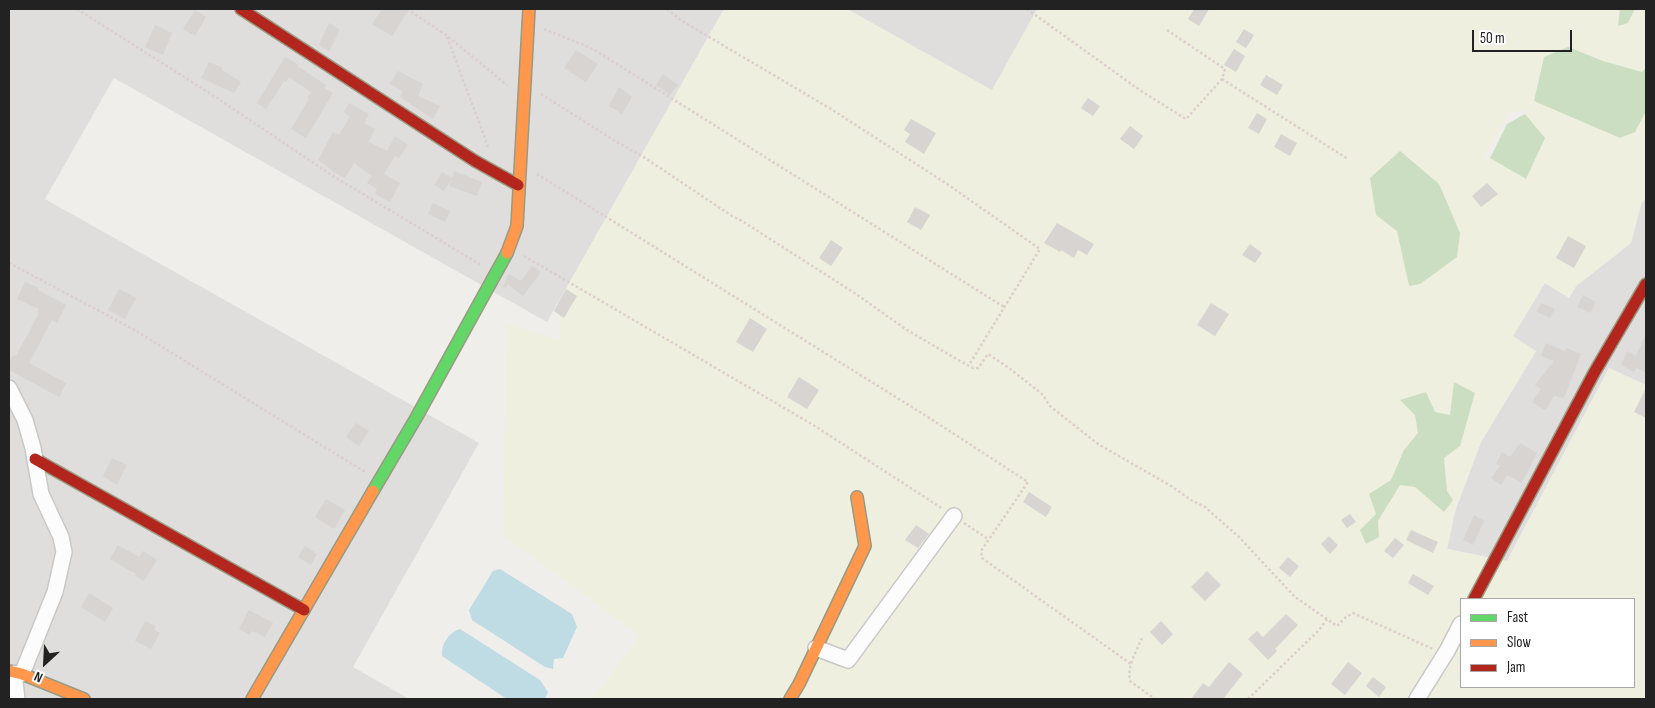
<!DOCTYPE html>
<html>
<head>
<meta charset="utf-8">
<style>
  body { margin:0 }
  #map { position:relative; width:1655px; height:708px; overflow:hidden; background:#f0eeeb; font-family:"Sofia Sans Condensed",sans-serif }
  canvas { display:block }
  .frame { position:absolute; inset:0; border:10px solid #222; pointer-events:none }
  .legend { position:absolute; left:1460px; top:598px; width:175px; height:90px; box-sizing:border-box; background:#fff; border:1px solid #a7a7a7; margin:0; padding:6px 9px; list-style:none; font-size:15px; color:#222 }
  .legend li { display:flex; align-items:center; gap:10px; height:25px }
  .legend b { width:25px; border:1px solid #a7a7a7 }
  .north { position:absolute; left:20px; top:638px; width:50px; height:50px; -webkit-text-stroke:4px #fff; paint-order:stroke; rotate:205deg; font-size:14px; font-weight:700; line-height:20px; text-align:center; color:#222 }
  .north::after { content:''; display:block; margin:auto; width:18px; height:22px; background:#222; clip-path:polygon(50% 0,100% 100%,50% 72%,0 100%) }
  .scale { position:absolute; left:1472px; top:30px; width:100px; height:22px; box-sizing:border-box; border:2px solid #222; border-top:0; padding-left:6px; font-size:15px; line-height:18px; white-space:nowrap; color:#222; -webkit-text-stroke:4px #fff; paint-order:stroke }
</style>
</head>
<body>
<div id="map">
<canvas width="1655" height="708"></canvas>
<div class="frame"></div>
<ul class="legend">
<li><b style="height:6px;background:#63d668"></b>Fast</li>
<li><b style="height:6px;background:#ff974d"></b>Slow</li>
<li><b style="height:6px;background:#b3261e"></b>Jam</li>
</ul>
<div class="north">N</div>
<div class="scale">50 m</div>
</div>
<script>
const context = document.querySelector('canvas').getContext('2d');
context.lineJoin = 'round';
function fillPath(path, color) { context.fillStyle = color; context.fill(path, 'evenodd'); }
function stroke(path, color, width, dash) { context.strokeStyle = color; context.lineWidth = width; context.lineCap = dash ? 'butt' : 'round'; context.setLineDash(dash || []); context.stroke(path); }
fillPath(new Path2D(`
  M9 9H724L547 322 114 78 45 199 479 443 353 667 409 699H9Z
  M847 9H1038L992 91Z
  M1646 198V385L1609 368 1507 561 1447 549 1455 511 1481 442 1536 351 1512 337 1545 283 1569 297 1576 286 1631 243 1641 204Z`), '#dfdedc');
fillPath(new Path2D(`
  M724 9H847L992 90 1037 9H1620L1618 26 1628 23 1635 9H1646V67L1642 72 1603 61 1543 57 1534 101 1645 112 1646 111V198L1641 204 1631 243 1576 286 1569 298 1545 283 1513 336 1536 351 1481 442 1455 511 1447 549 1507 561 1609 368 1646 385V699H592L640 636 503 535 507 324 559 340 561 298ZM1528 110 1525 114 1545 138 1526 179 1490 158 1482 161 1509 113ZM1397 230 1420 284 1409 286ZM1461 599H1634V687H1461Z`), '#efefdf');
fillPath(new Path2D(`
  M1620 9H1635L1628 23 1618 26Z
  M1568 47 1603 61 1642 72 1646 67V111L1635 132 1620 138 1534 101 1544 57Z
  M1525 114 1545 138 1526 179 1490 158 1507 124Z
  M1400 151 1439 184 1460 233 1457 257 1420 284 1409 286 1397 231 1376 215 1370 178Z
  M1454 382 1475 393 1460 446 1444 458 1447 491 1453 500 1444 512 1415 487 1400 485 1378 521 1379 537 1366 544 1360 530 1376 514 1369 494 1391 480 1404 450 1418 433 1415 415 1400 400 1426 392 1435 412 1450 415Z`), '#cbdec1');
fillPath(new Path2D(`
  M500 569 572 614 577 627 563 658 554 659 553 669 545 667 472 620 469 610 493 571Z
  M460 629 540 680 548 692 545 699H507L442 656C441 644 448 633 460 629Z`), '#bfdbe3');
fillPath(new Path2D(`
  M382 9H409L392 36 372 24Z
  M1194 9H1209L1199 26 1188 19Z
  M195 10 206 17 195 36 183 29Z
  M329 23 340 30 329 51 319 45Z
  M155 25 172 33 163 55 145 47Z
  M1244 29 1254 35 1246 48 1236 42Z
  M1234 49 1245 56 1236 72 1224 65Z
  M576 50 598 64 586 82 564 68Z
  M285 57 298 64 297 66 326 85 324 88 333 93 306 138 291 129 309 99 307 98 311 92 289 77 286 82 284 81 266 109 257 103Z
  M209 62 223 68 222 70 241 82 234 93 201 78Z
  M398 71 423 84 418 96 440 106 433 119 400 97 403 91 390 84Z
  M663 74 678 85 670 95 656 85Z
  M1266 75 1283 85 1277 95 1260 85Z
  M619 87 632 97 622 114 609 106Z
  M1088 98 1100 106 1093 116 1081 108Z
  M349 103 369 114 364 123 375 129 369 142 387 151 395 136 408 145 399 158 395 156 384 174 400 183 390 202 375 194 377 189 367 183 372 176 354 163 345 178 332 171V170L318 160 333 132 339 135 350 117 344 112Z
  M1257 113 1267 119 1259 134 1248 128Z
  M911 119 936 133 924 154 905 142 910 134 904 130Z
  M1130 126 1143 136 1134 149 1120 139Z
  M1281 134 1297 143 1290 156 1274 147Z
  M454 171 482 182 477 196 449 186 452 178 444 191 434 185 442 172 452 178Z
  M1487 183 1498 194 1481 207 1472 196Z
  M433 203 450 211 445 222 428 214Z
  M915 207 930 215 921 230 907 222Z
  M1057 223 1094 244 1087 255 1078 250 1074 258 1061 250 1060 252 1044 243Z
  M1568 236 1586 246 1574 268 1556 258Z
  M831 240 843 248 831 266 819 258Z
  M1250 244 1262 253 1255 263 1242 255Z
  M532 266 541 272 523 296 507 284 506 288 503 286 509 274 521 281Z
  M25 282 39 288 38 290 66 305 57 323 52 320 29 363 66 383 59 397 9 370V363L13 355 16 356 39 313H37L39 309 17 299Z
  M119 289 136 298 125 319 108 310Z
  M566 289 577 296 564 318 554 311Z
  M1583 295 1596 302 1590 313 1577 307Z
  M1211 303 1229 314 1215 336 1197 325Z
  M1541 303 1555 309 1550 318 1537 312Z
  M750 318 767 329 753 352 736 342Z
  M1646 334V372L1636 368 1634 372 1621 365 1627 351 1636 356Z
  M1546 343 1565 351 1566 348 1581 354 1564 398 1554 396 1545 410 1532 402 1541 389 1535 385 1554 361 1541 356Z
  M799 377 819 390 807 409 787 397Z
  M1646 388V418L1634 412Z
  M356 423 369 431 359 446 346 437Z
  M1520 443 1537 453 1522 483 1507 475 1501 485 1491 478 1500 466 1496 464 1502 452 1510 457Z
  M112 458 127 465 117 485 103 476Z
  M1029 492 1052 507 1046 517 1023 502Z
  M326 499 345 510 334 529 315 517Z
  M1350 514 1356 522 1347 528 1341 520Z
  M1474 515 1484 521 1473 545 1463 540Z
  M916 525 929 534 918 548 905 540Z
  M1411 530 1438 542 1433 553 1406 540Z
  M1329 536 1338 545 1330 554 1321 544Z
  M1395 538 1404 545 1393 558 1384 551Z
  M118 545 139 557 143 551 157 560 144 581 135 576 136 574 110 559Z
  M305 546 317 554 311 565 298 557Z
  M1288 557 1299 566 1290 577 1279 568Z
  M1207 571 1221 585 1205 601 1191 587Z
  M1413 574 1434 586 1428 595 1408 583Z
  M89 593 113 608 105 622 81 607Z
  M249 610 273 623 265 637 252 631 250 635 239 629Z
  M1286 614 1298 625 1275 649 1277 651 1268 660 1248 639 1257 631 1263 637Z
  M145 621 156 626 154 630 160 633 151 649 135 641Z
  M1161 621 1173 634 1162 645 1150 632Z
  M1229 662 1243 674 1223 699H1191L1203 683 1209 687Z
  M1348 662 1362 673 1345 695 1331 684Z
  M1373 677 1386 687 1379 697 1366 686Z`), '#d7d4d2');
const street = new Path2D(`
  M9 388 25 420 33 448 41 494 61 537 64 552 55 592 22 674
  M816 648 848 660 954 516
  M14 673 17 699
  M1417 699 1447 651 1461 624`);
const fast = new Path2D(`
  M373 491 416 418 507 253`);
const slow = new Path2D(`
  M507 253 517 226 529 9
  M9 671 22 674 84 699
  M252 699 373 491
  M790 699 799 684 865 546 857 497`);
const jam = new Path2D(`
  M241 9 475 161 518 185
  M35 459 304 610
  M1474 599 1594 373 1646 284`);
stroke(street, '#c9c8c7', 18);
stroke(fast, '#999a82', 14);
stroke(slow, '#999a82', 14);
stroke(jam, '#999a82', 14);
stroke(new Path2D(`
  M77 9 211 94 333 176 481 265
  M407 9 446 35 507 85
  M667 9 682 21 831 109 947 184 1040 249 969 365
  M1027 9 1141 91 1186 119 1222 79 1225 69 1167 30
  M544 29 593 49 1004 307
  M447 37 489 149
  M1222 79 1348 159
  M541 94 615 141 642 156 732 216 742 221 853 292 907 330 960 361 973 368H978L988 354 1009 368 1042 394 1050 406 1098 444 1171 486 1191 500 1205 507 1239 537 1295 597 1337 626 1346 617 1353 613 1433 649
  M537 174 928 417 1028 482 981 551 982 558 1131 664
  M524 256 815 426 943 509
  M9 263 133 329 365 472
  M964 523 988 539
  M1142 638C1136 652 1127 666 1130 681L1155 699
  M1248 699 1319 630 1327 619`), '#dccecd', 2.5, [2.5, 2.5]);
stroke(street, '#fdfcfc', 15);
stroke(fast, '#63d668', 11);
stroke(slow, '#ff974d', 11);
stroke(jam, '#b3261e', 11);
</script>
</body>
</html>
